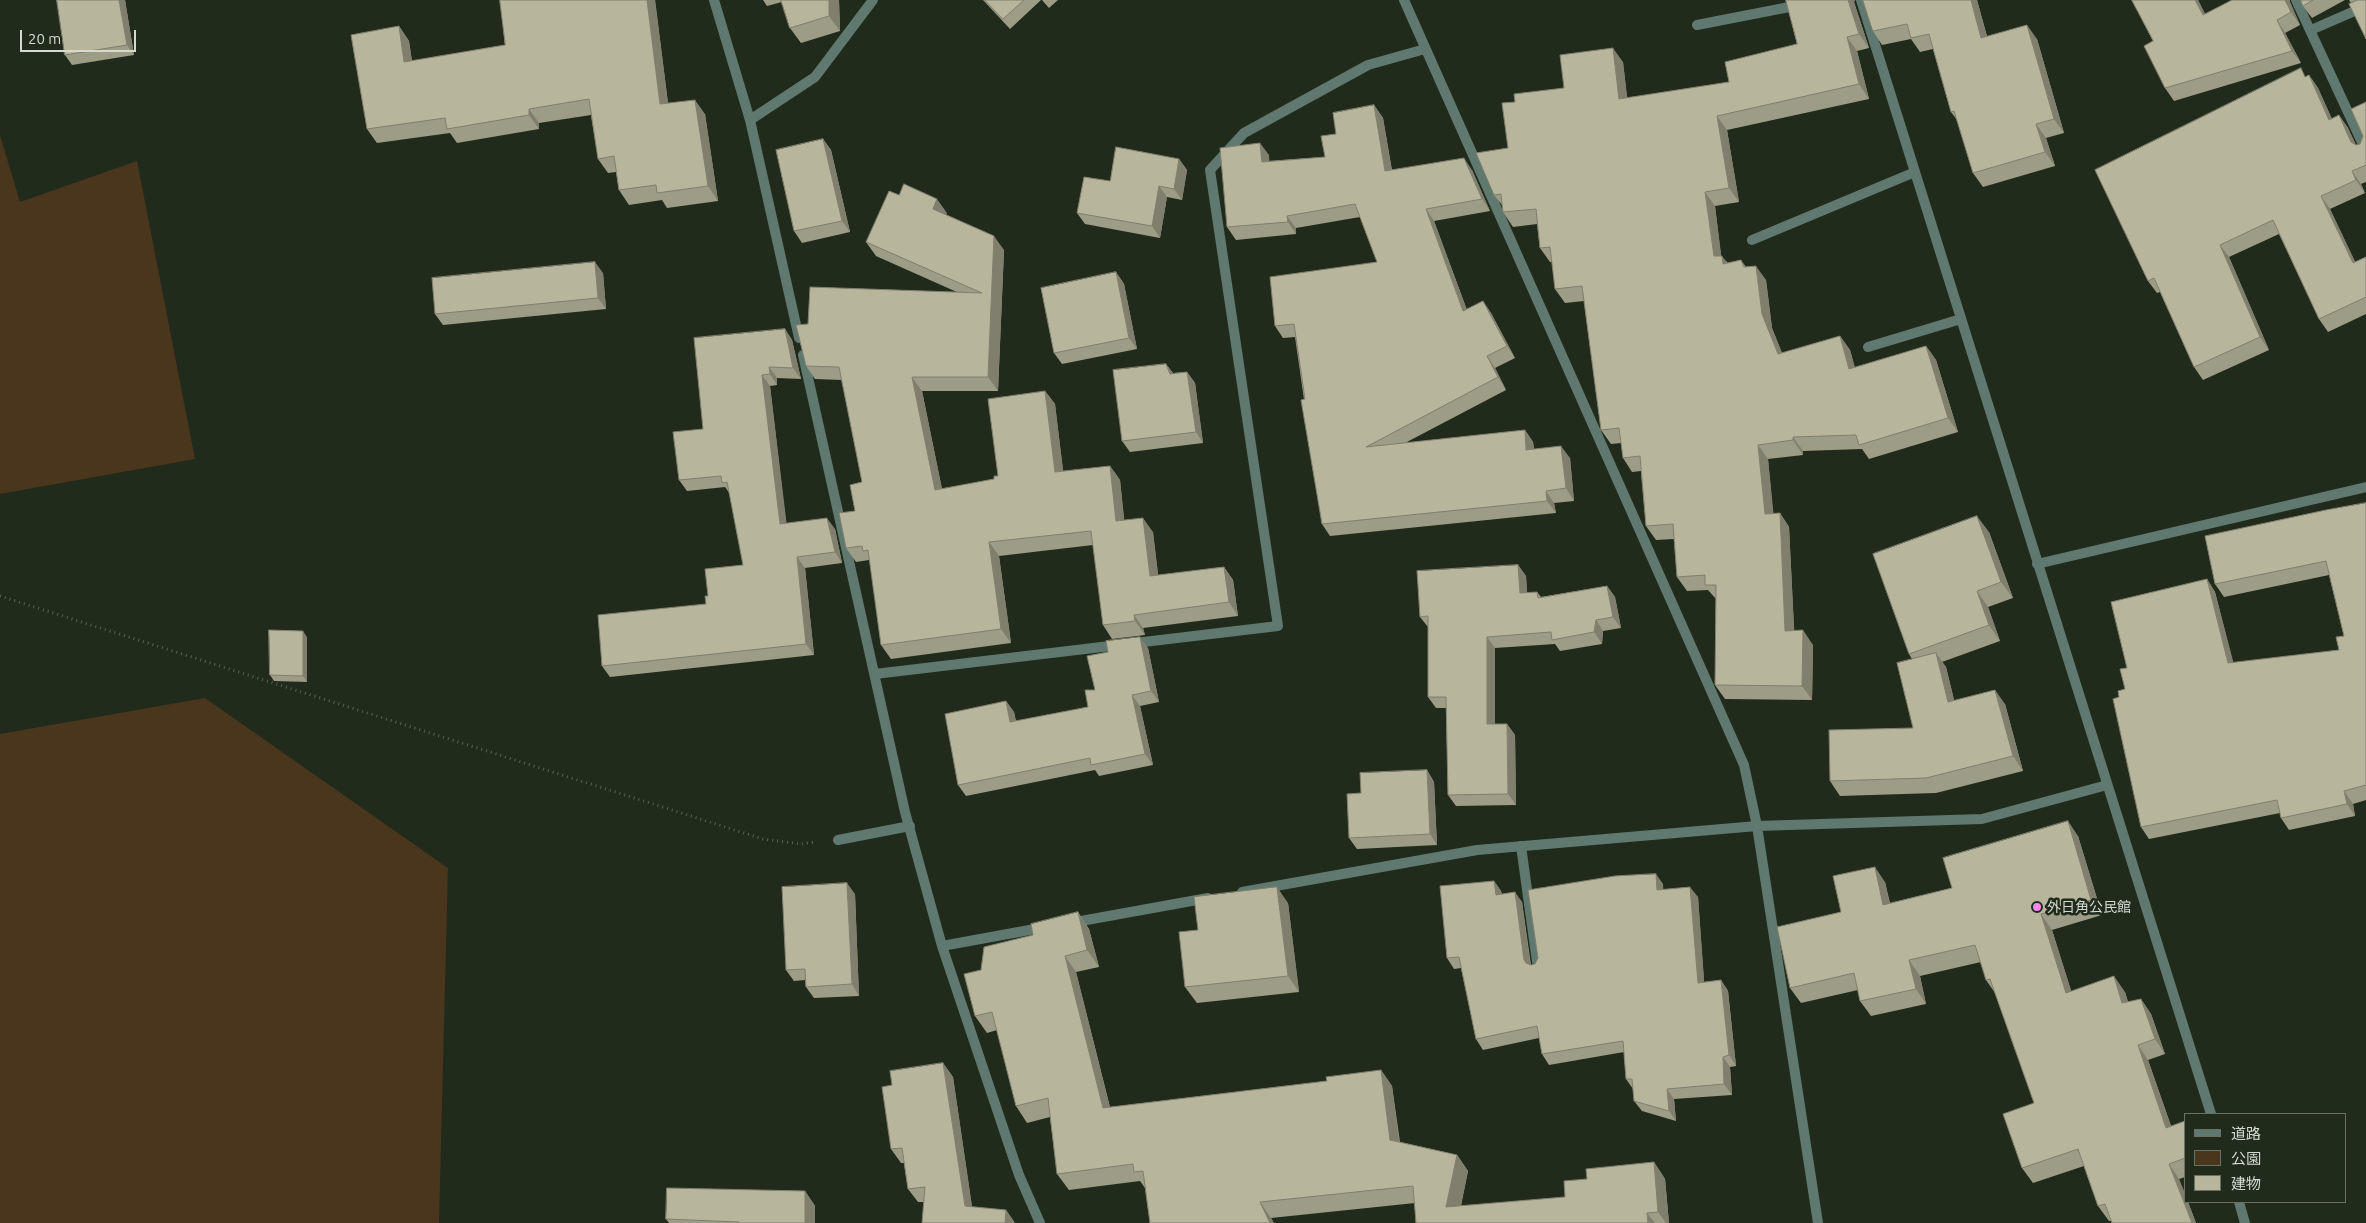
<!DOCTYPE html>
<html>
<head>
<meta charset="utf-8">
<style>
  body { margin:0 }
  #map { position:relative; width:2366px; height:1223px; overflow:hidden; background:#202b1b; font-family:Ubuntu,"Noto Sans JP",sans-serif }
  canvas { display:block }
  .legend { position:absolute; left:2184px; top:1113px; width:162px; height:90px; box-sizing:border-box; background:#202b1b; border:1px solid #687163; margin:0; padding:6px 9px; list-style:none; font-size:15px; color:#d3dbd0 }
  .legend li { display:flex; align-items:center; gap:10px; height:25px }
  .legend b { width:25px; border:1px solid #687163 }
  .scale { position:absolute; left:20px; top:30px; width:116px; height:22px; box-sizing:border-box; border:2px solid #d3dbd0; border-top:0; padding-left:6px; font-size:15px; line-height:18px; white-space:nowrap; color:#d3dbd0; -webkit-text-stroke:4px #202b1b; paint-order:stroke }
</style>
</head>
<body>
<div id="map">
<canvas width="2366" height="1223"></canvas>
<ul class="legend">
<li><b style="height:6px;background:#607970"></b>道路</li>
<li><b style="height:14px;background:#4a351d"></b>公園</li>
<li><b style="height:14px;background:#b7b59c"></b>建物</li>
</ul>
<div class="scale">20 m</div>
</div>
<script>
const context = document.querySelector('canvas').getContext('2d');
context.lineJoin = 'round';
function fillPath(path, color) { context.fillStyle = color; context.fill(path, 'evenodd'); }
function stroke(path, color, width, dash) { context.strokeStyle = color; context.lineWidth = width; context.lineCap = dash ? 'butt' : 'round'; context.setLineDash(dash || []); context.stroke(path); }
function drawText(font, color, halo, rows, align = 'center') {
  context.font = font + ' Ubuntu,"Noto Sans JP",sans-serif'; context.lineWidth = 5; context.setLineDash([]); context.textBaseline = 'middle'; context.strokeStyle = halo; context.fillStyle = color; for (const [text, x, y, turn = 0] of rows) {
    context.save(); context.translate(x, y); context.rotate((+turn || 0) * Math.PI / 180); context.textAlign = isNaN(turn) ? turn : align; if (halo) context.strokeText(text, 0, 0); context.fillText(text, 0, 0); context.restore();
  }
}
fillPath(new Path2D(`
  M0 135 20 202 137 161 195 459 0 494Z
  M205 698 448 868 439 1223H0V734Z`), '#4a351d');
stroke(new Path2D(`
  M0 596 763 839 801 844 815 842`), '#576153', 3, [1, 4]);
stroke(new Path2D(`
  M1868 347 1961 319
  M2037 564 2366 487
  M838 840 910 826
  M1521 846 1538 969`), '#607970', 10);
stroke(new Path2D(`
  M714 0 750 120 799 338
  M1404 0 1744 765 1757 826 1818 1223
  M1861 0 2211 1114
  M2296 0 2366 151
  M1697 25 1825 0
  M2311 30 2366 6
  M750 120 815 77 873 0
  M1752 240 1915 172
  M803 355 905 812 942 946 1019 1175 1040 1223
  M875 674 1278 626 1210 170 1244 133 1368 65 1425 49
  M1242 892 1477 850 1757 826 1982 819 2107 785
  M1070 923 1208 898
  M942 946 1046 927
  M2239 1202 2245 1223`), '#607970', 10);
fillPath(new Path2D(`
  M57 0H125L134 55 72 65 65 55Z
  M500 0H655L668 103 705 114 718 201 667 208 662 200 629 205 619 190 616 172 608 173 598 159 591 115 539 123V129L457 143 450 133 377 143 367 129 399 26 409 41 412 61 505 45Z
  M763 0H839L840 31 801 43 790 28 782 2 767 6Z
  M983 0H1041L1010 29Z
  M1042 0H1058L1049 8Z
  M1786 0H1855L1854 2 1869 48 1857 51 1869 99 1727 130 1739 202 1715 206 1721 256 1728 263 1741 260 1746 267 1766 280 1772 328 1782 353 1840 336 1850 350 1855 368 1926 346 1936 360 1958 432 1869 459 1862 449 1803 451V455L1768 459 1773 514 1780 513 1789 527 1794 630 1813 645 1812 700 1725 699 1715 685 1716 599 1708 590 1687 591 1677 577 1674 539 1656 540 1646 526 1641 471 1632 472 1623 458 1621 443 1611 444 1601 430 1584 301 1565 303 1555 289 1552 262H1550L1540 248 1537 224 1513 227 1503 212 1502 205 1494 195 1508 148 1515 102 1564 88 1623 62 1627 98 1729 82 1797 44Z
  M1863 0H1977L1987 36 2037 39 2064 133 2046 138 2055 166 1983 187 1973 173 1957 120 1951 112 1933 49 1920 52 1911 39 1882 45 1873 31Z
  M2132 0H2198L2205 14 2290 2 2300 25 2285 33 2301 63 2174 101 2165 88 2153 41Z
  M2301 0H2345L2312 18 2303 6Z
  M2349 0H2366L2351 3Z
  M2309 75 2318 88 2332 119 2339 115 2348 128 2356 145 2360 144 2363 136 2366 102V182L2361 184 2365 193 2330 209 2355 262 2366 257V314L2328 332 2319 319 2279 234 2229 257 2269 350 2203 380 2194 367 2160 292 2157 293 2148 281 2307 76Z
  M1374 105 1383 118 1392 170H1472L1490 211 1434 221 1467 310 1483 301 1491 313 1515 358 1495 368 1506 390 1405 443 1525 430 1533 442 1534 449 1570 458 1574 501 1554 503 1556 513 1330 536 1322 524 1295 337 1283 338 1275 326 1377 262 1360 217 1296 228V234L1236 240 1227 227 1269 155V161L1325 157 1336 134Z
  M823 139 831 150 850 232 802 243 794 231Z
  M1179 159 1187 170 1182 200 1167 197 1160 238 1085 224 1077 213 1110 181Z
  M947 213 946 215 1004 250 998 391H922L942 489 994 479 998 476 1045 391 1055 404 1063 471 1110 466 1120 480 1124 520 1153 532 1158 575 1224 567 1233 580 1238 616 1143 628 1145 635 1112 639 1103 625 1093 545 999 556 1011 643 891 659 881 645 870 561 869 560 856 562 846 548 862 482 842 380 815 379 806 366 808 324 959 293 876 256 866 242Z
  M1116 272 1124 284 1137 349 1062 364 1054 353Z
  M603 273 606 309 443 325 435 314Z
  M785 329 792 340 801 379 777 378V385L770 386 786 523 835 529 842 563 805 568 814 655 610 677 602 666 706 604 708 596 743 565 730 494 725 487 687 491 679 480 703 429Z
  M1166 364 1173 373 1187 372 1195 383 1203 443 1130 452 1122 441Z
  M2366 503V800L2353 804 2355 816 2289 830 2281 818 2280 813 2149 839 2141 827 2119 697 2125 689 2127 668 2207 579 2215 592 2233 663 2339 650 2344 636 2329 575 2224 597 2215 584Z
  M1989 532 2013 598 1988 607 2000 641 1942 662 1946 667 1954 700 2005 704 2023 771 1936 793 1840 796 1830 781 1913 728 1912 659 1909 654Z
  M1518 565 1526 576 1527 593 1537 592 1541 597 1607 586 1615 597 1621 628 1603 631 1602 644 1560 651 1555 644 1495 648V724H1507L1515 735 1516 805 1456 806 1448 795 1446 708H1436L1428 697V627L1420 617Z
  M307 637V682L274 681 270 675Z
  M1148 648 1159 702 1140 706 1153 765 1099 776 1095 770 966 796 958 785 1006 701 1014 712 1016 721 1088 707 1095 690Z
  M1427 770 1434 782 1437 845 1357 849 1349 838 1361 793Z
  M2078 836 2102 915 2052 930 2071 991 2125 992 2128 1002 2141 999 2151 1014 2165 1054 2148 1060 2171 1126 2185 1121V1177L2179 1179 2185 1202H2188L2196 1223H2112L2111 1221H2109L2098 1206 2084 1166 2033 1183 2022 1168 2034 1103 1995 993 1986 980 1981 962 1920 976 1926 1004 1871 1016 1860 1001 1858 990 1801 1003 1790 988 1841 912 1885 882 1890 903 1952 888Z
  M1494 881 1501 891 1502 894 1522 902 1531 965 1535 964 1663 884V889L1698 897 1704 982 1721 980 1728 991 1736 1066 1730 1067 1732 1095 1674 1099 1676 1121 1642 1111 1634 1101 1633 1089 1626 1079 1624 1052 1549 1065 1542 1054 1539 1038 1483 1050 1476 1039 1461 968 1454 969 1447 958Z
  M855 894 859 996 814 998 806 987 805 980 794 981 786 970Z
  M1288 903 1299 992 1197 1003 1185 987Z
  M1078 912 1089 929 1099 967 1076 972 1110 1107 1327 1081 1381 1070 1392 1086 1400 1142 1457 1155 1468 1171 1461 1206 1565 1197 1587 1179 1654 1162 1665 1179 1669 1223H1416L1415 1203 1271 1218 1274 1223H1150L1145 1188 1140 1181 1069 1190 1057 1174 1050 1117 1027 1123 1016 1106 997 1030 987 1033 975 1016 981 970 1033 935Z
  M943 1063 953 1077 972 1207 1006 1210 1015 1223H922L924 1202H918L908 1189 904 1163H901L891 1149 892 1085Z
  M805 1191 815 1206V1223H669L666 1219Z`), '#9d9c86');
fillPath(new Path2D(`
  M119 0H125L134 55 127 45Z
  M647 0H655L670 119 660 104Z
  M829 0H839L840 31 829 16Z
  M1848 0H1855L1854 2 1869 48 1859 34Z
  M1971 0H1977L1991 52 1981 38Z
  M2195 0H2198L2212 28 2203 15Z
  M2285 0H2290V2L2300 25 2291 12Z
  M2277 20 2285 33 2301 63 2292 51Z
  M2027 25 2037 39 2064 133 2054 119Z
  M399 26 409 41 414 76 404 62Z
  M1847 37 1857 51 1869 99 1859 84Z
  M1613 48 1623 62 1629 113 1619 99Z
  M2309 75 2318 88 2338 133 2329 120Z
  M695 100 705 114 718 201 708 186Z
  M1374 105 1383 118 1394 184 1385 171Z
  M529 109 539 123V129L529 115Z
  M2339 115 2348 128 2360 154 2351 142Z
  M1717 116 1727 130 1739 202 1729 188Z
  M2036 124 2046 138 2055 166 2045 152Z
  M823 139 831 150 850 232 842 221Z
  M1260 143 1269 155 1270 174 1262 162Z
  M1464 158 1472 170 1490 211 1482 199Z
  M1179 159 1187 170 1182 200 1174 189Z
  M2352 171 2361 184 2365 193 2356 180Z
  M1159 186 1167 197 1160 238 1152 226Z
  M1705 192 1715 206 1723 270 1714 256Z
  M2321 196 2330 209 2362 276 2353 263Z
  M937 199 947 213 942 222 933 209Z
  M1426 209 1434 221 1472 324 1463 311Z
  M1287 216 1296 228V234L1288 222Z
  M994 236 1004 250 998 391 988 377Z
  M2220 245 2229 257 2269 350 2260 337Z
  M1722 256 1732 270 1723 264Z
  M595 262 603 273 606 309 598 298Z
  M1756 266 1766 280 1772 328 1788 368 1778 354 1762 314Z
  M1116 272 1124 284 1137 349 1129 338Z
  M1483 301 1491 313 1515 358 1507 346Z
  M785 329 792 340 801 379 793 368Z
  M1840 336 1850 350 1859 383 1849 369Z
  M1926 346 1936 360 1958 432 1948 418Z
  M1487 356 1495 368 1506 390 1498 377Z
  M1166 364 1174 375 1170 374Z
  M769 367 777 378V385L770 374Z
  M1187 372 1195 383 1203 443 1196 432Z
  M762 375 770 386 788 535 780 524Z
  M912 377 922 391 945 504 935 490Z
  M1045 391 1055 404 1065 486 1055 472Z
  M1525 430 1533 442 1535 462 1526 450Z
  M1793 437 1803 451V455L1793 440Z
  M1758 445 1768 459 1775 528 1765 514Z
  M1561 446 1570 458 1574 501 1566 488Z
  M1110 466 1120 480 1126 535 1116 521Z
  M1546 491 1554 503 1556 513 1547 501Z
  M1780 513 1789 527 1795 645 1785 631Z
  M1977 516 1989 532 2013 598 2001 582Z
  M827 518 835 529 842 563 835 552Z
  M1143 518 1153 532 1160 590 1150 576Z
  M989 542 999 556 1011 643 1001 629Z
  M797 557 805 568 814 655 806 644Z
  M1518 565 1526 576 1528 604 1520 593Z
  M1224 567 1233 580 1238 616 1229 602Z
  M2207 579 2215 592 2237 676 2228 663Z
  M1607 586 1615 597 1621 628 1613 617Z
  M1977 591 1988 607 2000 641 1989 625Z
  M1134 615 1143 628 1145 635 1135 621Z
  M1596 620 1603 631 1602 644 1594 632Z
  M1803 630 1813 645 1812 700 1802 686Z
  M303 631 307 637V682L303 676Z
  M1140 637 1148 648 1159 702 1151 691Z
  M1487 637 1495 648V735L1487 724Z
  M1936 653 1946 667 1958 716 1948 702Z
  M1995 690 2005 704 2023 771 2013 756Z
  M1132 695 1140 706 1153 765 1145 754Z
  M1006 701 1014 712 1018 734 1010 722Z
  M1507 724 1515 735 1516 805 1508 794Z
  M1427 770 1434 782 1437 845 1430 834Z
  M2344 791 2353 804 2355 816 2347 804Z
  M2068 821 2078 836 2102 915 2091 900Z
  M1875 867 1885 882 1893 920 1883 905Z
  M1656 874 1663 884 1664 900 1657 890Z
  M1494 881 1501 891 1503 905 1496 895Z
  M847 883 855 894 859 996 852 984Z
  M1277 887 1288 903 1299 992 1288 976Z
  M1690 887 1698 897 1705 993 1698 983Z
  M1515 892 1522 902 1531 970 1526 963 1524 960Z
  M1078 912 1089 929 1099 967 1087 950Z
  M2041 914 2052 930 2077 1009 2066 993Z
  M1065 956 1076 972 1114 1124 1103 1108Z
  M1909 960 1920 976 1926 1004 1916 989Z
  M2114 976 2125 992 2133 1019 2122 1003Z
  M1721 980 1728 991 1736 1066 1729 1055Z
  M2141 999 2151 1014 2165 1054 2155 1039Z
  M2138 1045 2148 1060 2177 1143 2166 1128Z
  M1723 1057 1730 1067 1732 1095 1724 1084Z
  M943 1063 953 1077 974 1220 965 1206Z
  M1381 1070 1392 1086 1401 1156 1390 1140Z
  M1667 1089 1674 1099 1676 1121 1669 1111Z
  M1457 1155 1468 1171 1457 1223 1446 1207Z
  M1654 1162 1665 1179 1669 1223H1666L1658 1212Z
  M2169 1164 2179 1179 2185 1193V1202H2188L2196 1223H2192Z
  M805 1191 815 1206V1223H805Z
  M1260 1202 1271 1218 1274 1223H1270Z
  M1006 1210 1015 1223H1005Z
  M1647 1213 1655 1223H1648Z`), '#807f6d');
const building = new Path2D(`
  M57 0H119L127 45 65 55Z
  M500 0H647L660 104 695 100 708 186 657 193 656 185 619 190 614 156 598 159 589 99 529 109V115L447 129 445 118 367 129 351 35 399 26 404 62 505 45Z
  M781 0H829V16L790 28Z
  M985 0H1024L1003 19Z
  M1786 0H1848L1859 34 1847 37 1859 84 1717 116 1729 188 1705 192 1714 256H1722L1723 264 1741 260 1744 267 1756 266 1762 314 1778 354 1840 336 1849 369 1926 346 1948 418 1859 445 1856 435 1793 437V440L1758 445 1765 514 1780 513 1785 631 1803 630 1802 686 1715 685 1716 585H1705V575L1677 577 1673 524 1646 526 1640 456 1623 458 1619 428 1601 430 1582 286 1555 289 1550 247 1540 248 1536 209 1503 212 1501 194 1494 195 1476 153 1508 148 1502 103 1515 102 1514 94 1564 88 1560 55 1613 48 1619 99 1729 82 1725 62 1797 44Z
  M1863 0H1971L1981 38 2027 25 2054 119 2036 124 2045 152 1973 173 1954 111 1951 112 1929 34 1911 38 1907 24 1873 31Z
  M2132 0H2195L2203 15 2232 0H2285L2291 12 2277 20 2292 51 2165 88 2144 46 2153 41Z
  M2301 0H2313L2303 6Z
  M2358 0H2366V39L2349 4Z
  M2301 68 2305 77 2309 75 2329 120 2339 115 2351 142 2356 145 2360 144 2363 136 2351 109 2366 102V165L2352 171 2356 180 2321 196 2353 263 2366 257V297L2319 319 2273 220 2220 245 2260 337 2194 367 2154 278 2148 281 2095 170Z
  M1374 105 1385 171 1464 158 1482 199 1426 209 1463 311 1483 301 1507 346 1487 356 1498 377 1366 447 1525 430 1526 450 1561 446 1566 488 1546 491 1547 501 1322 524 1301 400 1305 399 1294 324 1275 326 1270 277 1377 262 1355 204 1287 216 1288 222 1227 227 1220 148 1260 143 1262 162 1325 157 1321 136 1336 134 1333 113Z
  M823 139 842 221 794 231 776 150Z
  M1116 147 1179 159 1174 189 1159 186 1152 226 1077 213 1084 177 1110 181Z
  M904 184 937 199 933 209 994 236 988 377H912L935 490 994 479V476H998L988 399 1045 391 1055 472 1110 466 1116 521 1143 518 1150 576 1224 567 1229 602 1134 615 1135 621 1103 625 1091 531 989 542 1001 629 881 645 868 550 863 551 862 546 846 548 839 513 855 511 850 485 862 482 839 367 806 366 796 325 808 324 810 287 982 293 866 242 889 191 899 195Z
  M595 262 598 298 435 314 432 278Z
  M1116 272 1129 338 1054 353 1041 288Z
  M785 329 793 368 769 367 770 374 762 375 780 524 827 518 835 552 797 557 806 644 602 666 598 615 706 604 705 596H708L705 569 743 565 727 482 722 483 721 476 679 480 673 432 703 429 694 338Z
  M1166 364 1170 374 1187 372 1196 432 1122 441 1113 370Z
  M2366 503V785L2344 791 2347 804 2281 818 2277 800 2141 827 2113 699 2119 697 2118 691 2125 689 2120 669 2127 668 2111 602 2207 579 2228 663 2339 650 2336 637 2344 636 2326 561 2215 584 2205 536 2326 510Z
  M1977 516 2001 582 1977 591 1989 625 1909 654 1873 554Z
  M1518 565 1520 593 1537 592 1538 598 1607 586 1613 617 1596 620 1594 632 1552 640 1551 632 1487 637V724H1507L1508 794 1448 795 1446 697H1428V616L1420 617 1417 571Z
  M269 630 303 631V676L270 675Z
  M1140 637 1151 691 1132 695 1145 754 1091 765 1090 758 958 785 945 714 1006 701 1010 722 1088 707 1085 690H1095L1087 656 1108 652 1106 641Z
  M1936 653 1948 702 1995 690 2013 756 1926 778 1830 781 1829 730 1913 728 1897 663Z
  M1427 770 1430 834 1349 838 1347 794 1361 793 1360 773Z
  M2068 821 2091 900 2041 914 2066 993 2114 976 2122 1003 2141 999 2155 1039 2138 1045 2166 1128 2185 1121V1158L2169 1164 2192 1223H2112L2105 1204 2098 1206 2078 1149 2022 1168 2003 1114 2034 1103 1990 979 1986 980 1975 945 1909 960 1916 989 1860 1001 1854 973 1790 988 1777 927 1841 912 1833 876 1875 867 1883 905 1952 888 1943 858Z
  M1656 874 1657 890 1690 887 1698 983 1721 980 1729 1055 1723 1057 1724 1084 1667 1089 1669 1111 1634 1101 1632 1079H1626L1623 1041 1542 1054 1537 1026 1476 1039 1459 957 1447 958 1440 886 1494 881 1496 895 1515 892 1524 960 1526 963 1531 965 1535 964 1538 958 1528 890 1615 876Z
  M847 883 852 984 806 987 805 969 786 970 782 887Z
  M1277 887 1288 976 1185 987 1179 932 1198 930 1194 897Z
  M1078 912 1087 950 1065 956 1103 1108 1327 1081 1326 1077 1381 1070 1390 1140 1457 1155 1446 1207 1565 1197 1564 1181 1587 1179 1586 1169 1654 1162 1658 1212 1647 1213 1648 1223H1416L1413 1186 1260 1202 1270 1223H1150L1143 1171 1134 1172 1133 1164 1057 1174 1048 1098 1016 1106 992 1012 975 1016 964 974 981 970 984 947 1033 935 1031 924Z
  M943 1063 965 1206 1006 1210 1005 1223H922L925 1187 908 1189 902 1148 891 1149 882 1087 892 1085 890 1071Z
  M667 1188 805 1191V1223H739V1222L666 1219Z`);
fillPath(building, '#b7b59c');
stroke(building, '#807f6d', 1);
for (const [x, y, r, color] of [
  [2037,907,5,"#f589ef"]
]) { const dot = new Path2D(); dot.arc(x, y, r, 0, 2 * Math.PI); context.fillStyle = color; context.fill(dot); stroke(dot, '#202b1b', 2); }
drawText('14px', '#d3dbd0', '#202b1b', [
  ["外日角公民館",2047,907]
], 'left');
</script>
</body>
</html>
